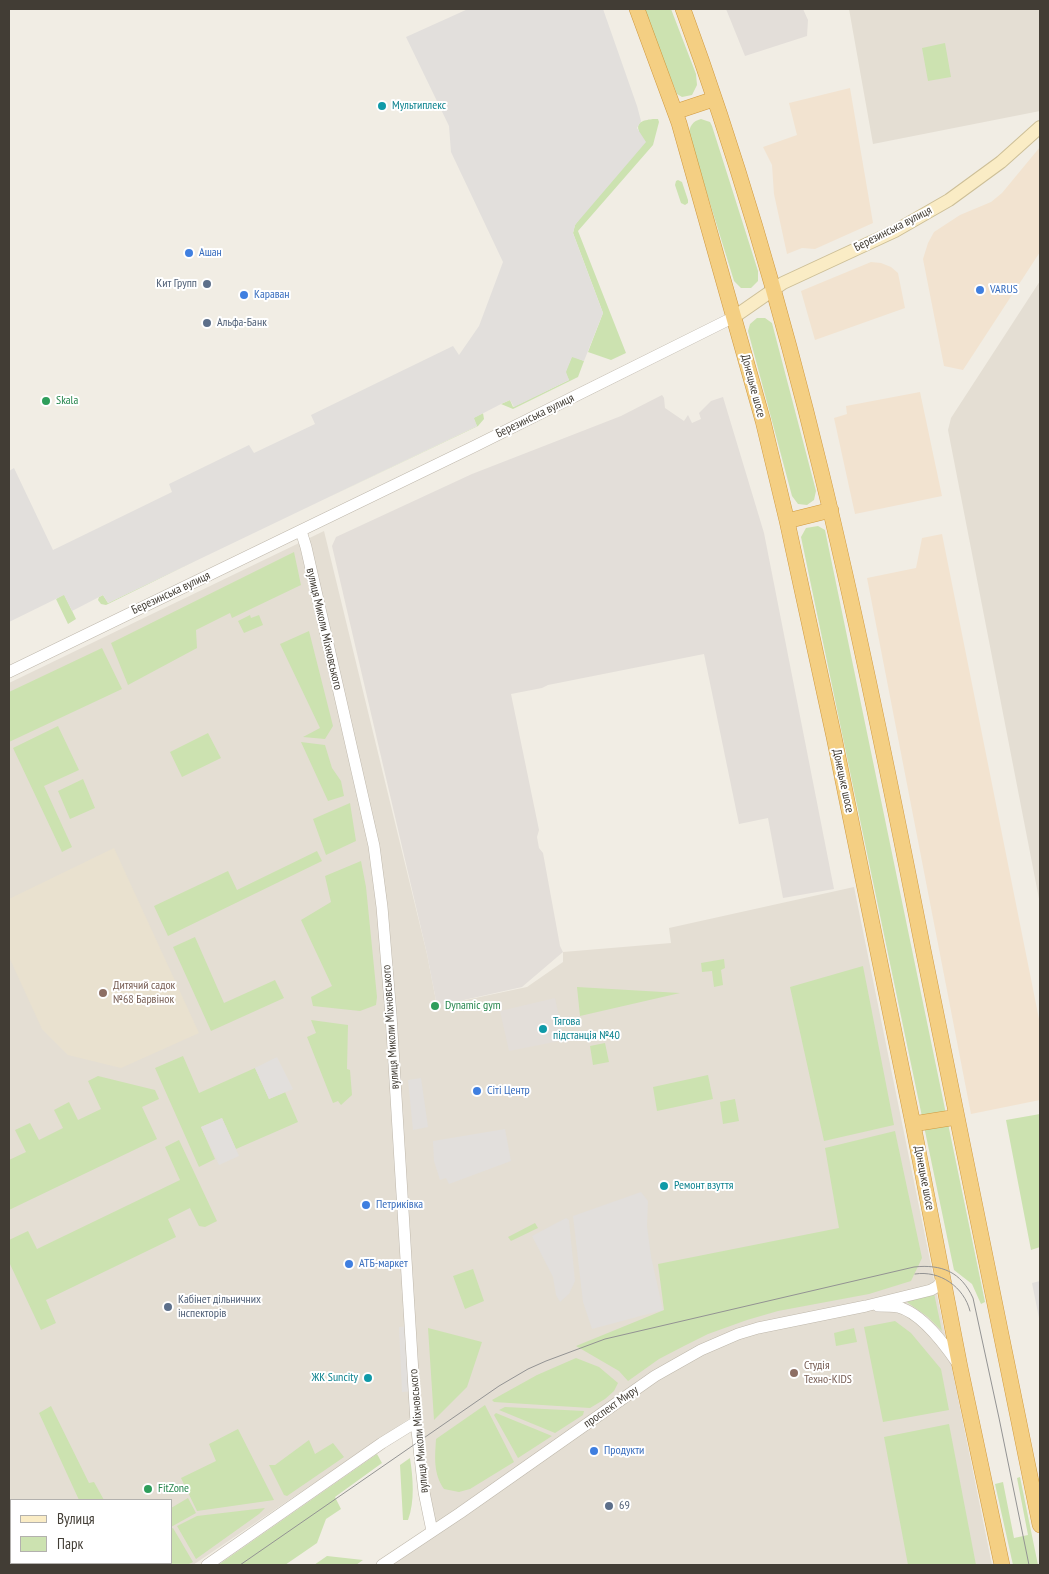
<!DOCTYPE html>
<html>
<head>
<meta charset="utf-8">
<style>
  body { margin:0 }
  #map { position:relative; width:1049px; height:1574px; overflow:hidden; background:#f1ede4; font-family:"PT Sans Narrow",sans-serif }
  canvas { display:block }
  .frame { position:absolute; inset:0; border:10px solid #423d35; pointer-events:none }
  .legend { position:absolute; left:10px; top:1499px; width:162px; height:65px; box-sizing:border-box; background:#fff; border:1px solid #b3b1ae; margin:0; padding:6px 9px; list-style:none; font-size:15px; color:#423d35 }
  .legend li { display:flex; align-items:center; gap:10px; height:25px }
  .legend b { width:25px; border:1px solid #b3b1ae }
</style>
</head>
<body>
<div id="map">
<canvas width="1049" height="1574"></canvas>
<div class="frame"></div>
<ul class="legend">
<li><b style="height:6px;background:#faecc5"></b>Вулиця</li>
<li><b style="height:14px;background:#cce2b0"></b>Парк</li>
</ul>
</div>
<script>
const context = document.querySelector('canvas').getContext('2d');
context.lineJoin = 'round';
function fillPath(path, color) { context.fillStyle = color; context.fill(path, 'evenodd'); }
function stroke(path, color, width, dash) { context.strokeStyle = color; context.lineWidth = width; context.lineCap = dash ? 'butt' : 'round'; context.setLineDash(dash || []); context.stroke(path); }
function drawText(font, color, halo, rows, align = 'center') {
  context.font = font + ' "PT Sans Narrow",sans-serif'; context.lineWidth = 4; context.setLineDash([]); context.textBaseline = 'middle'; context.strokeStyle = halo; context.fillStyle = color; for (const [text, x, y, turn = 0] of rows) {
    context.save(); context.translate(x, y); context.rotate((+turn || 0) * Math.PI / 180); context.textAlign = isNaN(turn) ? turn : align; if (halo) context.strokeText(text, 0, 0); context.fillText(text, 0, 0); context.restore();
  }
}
fillPath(new Path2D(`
  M849 9H1040V111L873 144Z
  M1040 281V904L948 430 951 418Z
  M324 531 427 954 437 1006 527 987 563 962V952L671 943 669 928 854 887 992 1565H387L431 1535 419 1412 193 1565H9V683ZM11 1500H171V1563H11Z`), '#e4ded3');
fillPath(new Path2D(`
  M850 88 873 223 815 249 802 248 787 254 774 194 772 165 763 147 797 135 789 103Z
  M1040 147V252L963 370 944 366 923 259 928 243 934 232 960 215 991 202 1002 193Z
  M871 262 881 263 891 267 898 273 905 308 815 340 801 291Z
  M920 392 942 496 855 514 834 418 847 414 846 406Z
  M942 534 1040 1024V1100L971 1114 867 578 916 568 922 538Z`), '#f2e3d0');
fillPath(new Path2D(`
  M726 9H803L808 20 807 36 745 56Z
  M662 395 664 398 665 408 684 421 688 415 692 423 701 419 699 413 711 401 723 397 764 533 834 889 783 898 768 818 739 824 704 654 548 685 542 688 511 694 539 830 537 837 539 848 543 853 560 946 563 952 522 987 437 1006 427 954 332 546 336 537 472 474 621 416Z
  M555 998 564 1040 509 1051 500 1011Z`), '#e3ded9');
fillPath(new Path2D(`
  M114 848 199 1033 121 1068 68 1055 42 1029 9 957V899Z`), '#e9e1cf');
fillPath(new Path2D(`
  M643 9H671L696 74 697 85 692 95 682 97 677 94Z
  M945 43 951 77 928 81 922 48Z
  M653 119H658L659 122 653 145 578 231 626 353 611 360 588 352 603 313 573 233 575 225 639 131C635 121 646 120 653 119Z
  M701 119 710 122 712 126 758 271V281L751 288H741L734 281 689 135C689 126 693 121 701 119Z
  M678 180 682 182 688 200V203L685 205 681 203 675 185 676 181Z
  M757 318H765L772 323 816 491 814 500 807 505 798 504 792 496 748 331 750 324Z
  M572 356 584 361 578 377 513 409 501 404 510 400 513 407 569 380 565 372Z
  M483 413 484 419 478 426 321 501 477 426 473 418Z
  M818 526 825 530 985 1302 981 1304 972 1284 954 1270 801 537 806 528Z
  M294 552 301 585 232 618 230 613 196 630 197 648 128 685 111 643Z
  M201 558 106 605 101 604 98 600 99 597 103 595 108 603Z
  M64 594 76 619 68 624 56 599Z
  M250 615 251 618 259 615 263 625 244 633 238 621Z
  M309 631 333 726 325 739 303 737 320 728 280 644Z
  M102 648 122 689 9 742V692Z
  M58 726 79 770 44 786 72 847 62 852 13 748Z
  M208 733 221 758 182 777 170 752Z
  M301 742 325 745 332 768 341 781 344 796 328 801Z
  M83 779 95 808 70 819 58 791Z
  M350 803 356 841 326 855 313 819Z
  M317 851 322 861 168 936 154 906 228 871 237 890Z
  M361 861 366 887 377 997 376 1005 360 1011 313 1006 311 997 332 986 301 920 331 902 325 876Z
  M195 937 224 1003 275 980 284 998 211 1031 173 947Z
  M724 959 725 968 721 970 723 985 714 987 712 971 702 972 701 963Z
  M863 966 894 1125 824 1141 790 987Z
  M577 987 680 993 580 1016Z
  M311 1020 348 1025 347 1069 350 1070 352 1095 341 1105 338 1101 333 1103 307 1037 316 1033Z
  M605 1043 609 1062 593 1065 590 1046Z
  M183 1056 199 1093 255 1068 269 1099 285 1092 298 1122 236 1149 222 1118 201 1127 215 1159 199 1167 155 1068Z
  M708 1075 713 1099 657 1111 653 1087Z
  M98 1076 155 1090 159 1099 142 1107 157 1139 9 1210V1160L26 1152 15 1130 30 1123 39 1140 63 1128 54 1110 69 1102 78 1120 101 1109 88 1081Z
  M735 1099 739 1121 723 1124 720 1102Z
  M1040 1114V1247L1031 1250 1006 1120Z
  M895 1131 922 1258 911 1281 869 1294 778 1311 747 1320 708 1334 684 1346 659 1359 628 1381 619 1371 576 1346 664 1310 658 1264 839 1228 825 1148Z
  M179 1140 217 1221 205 1227 199 1226 190 1208 168 1219 176 1237 46 1300 56 1323 41 1330 9 1262V1240L28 1231 37 1249 180 1180 165 1147Z
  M535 1223 538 1228 511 1241 508 1237Z
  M473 1269 484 1301 465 1309 453 1276Z
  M934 1293 942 1331 928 1317 904 1300Z
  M895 1321 911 1333 941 1369 949 1410 883 1422 864 1327Z
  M428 1328 482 1342 467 1387 434 1420Z
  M854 1328 857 1342 836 1346 834 1333Z
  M576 1358 599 1367 618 1383 614 1391 605 1399 590 1408 494 1402 492 1400 537 1375Z
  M485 1405 514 1462 470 1489 459 1492 444 1489C433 1473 435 1457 436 1439Z
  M51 1406 89 1483 94 1482 104 1500H79L39 1413Z
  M505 1407 584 1411 583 1415 555 1433 499 1410Z
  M496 1413 552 1436 518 1458 494 1415Z
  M949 1424 976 1565H908L884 1437Z
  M238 1429 274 1500 197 1511 181 1478 216 1461 209 1444Z
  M309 1440 315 1454 333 1443 344 1457 287 1496 284 1495 269 1465H275Z
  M377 1454 382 1463 335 1497 341 1509 326 1519 317 1543 285 1565H218Z
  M410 1458C413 1478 415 1501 408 1520H403L400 1465Z
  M1020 1477 1038 1565H1013L995 1484 1003 1482 1014 1538 1028 1535 1017 1478Z
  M188 1498 196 1513 171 1527V1508Z
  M265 1508 259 1514 196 1559 177 1526 197 1516Z
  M173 1528 193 1562 187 1565H151L149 1563H171V1529Z
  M327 1556 363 1560 356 1565H314Z`), '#cce2b0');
fillPath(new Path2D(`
  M468 9H603L637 106 641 121 637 128 646 142 575 225 573 233 603 313 584 361 572 357 566 372 569 380 514 407 510 400 501 404 474 418 477 426 108 603 103 595 72 611 64 595 9 622V471L14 468 53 550 172 492 169 484 249 445 254 453 315 424 311 415 453 346 459 355 479 326 503 262 451 152 449 126 406 37Z
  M277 1057 293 1089 269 1099 255 1068Z
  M421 1078 428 1127 413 1130 408 1080Z
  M222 1118 239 1156 219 1165 201 1127Z
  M505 1129 511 1161 449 1184 446 1178 440 1180 434 1161 433 1141Z
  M641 1192 648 1201 647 1226 651 1256 663 1310 592 1329 583 1302 573 1216Z
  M566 1218 569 1220 575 1281 569 1294 560 1302 556 1295 553 1277 532 1236Z
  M1040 1281V1323L1032 1283Z
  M411 1326 414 1391 402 1392 399 1327Z`), '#e2dfdc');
const tertiary = new Path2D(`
  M301 531 306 547 374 846 382 907 391 1015 416 1422 424 1492 432 1531
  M9 672 475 446 734 317
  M878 1306C885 1306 892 1306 898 1307 922 1313 945 1345 958 1364
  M207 1565 382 1443 416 1422
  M382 1565 460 1513 655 1376 701 1350 738 1334 758 1328 866 1306 931 1290 938 1286 943 1278`);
const secondary = new Path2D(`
  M734 317 783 283 895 231 949 200 1001 162 1040 127`);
const trunk = new Path2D(`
  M637 9 679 123 763 421 787 521 834 737 913 1124 960 1367 1002 1565
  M683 9C795 313 861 632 923 949 961 1141 1001 1333 1040 1525
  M675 112 714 99
  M787 521 831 510
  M913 1124 957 1117`);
stroke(tertiary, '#beb7ab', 12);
stroke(secondary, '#cdbf97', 14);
stroke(trunk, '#d0993f', 16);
stroke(tertiary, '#fff', 11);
stroke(secondary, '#faecc5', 12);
stroke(trunk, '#f4cf83', 15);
stroke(new Path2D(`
  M915 1274C940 1270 964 1287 970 1311
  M240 1565 499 1386 528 1369 546 1361 605 1339 914 1267C942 1264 961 1272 973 1298L999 1418 1029 1565`), '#939393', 1);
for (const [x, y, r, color] of [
  [382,106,5,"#0f9aa8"],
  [189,253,5,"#3f7fe0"],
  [207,284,5,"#5c6f8a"],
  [980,290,5,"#3f7fe0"],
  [244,295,5,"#3f7fe0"],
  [207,323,5,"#5c6f8a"],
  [46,401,5,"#2e9e5b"],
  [103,993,5,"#8d6e63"],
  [435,1006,5,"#2e9e5b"],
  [543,1029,5,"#0f9aa8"],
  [477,1091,5,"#3f7fe0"],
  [664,1186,5,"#0f9aa8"],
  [366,1205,5,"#3f7fe0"],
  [349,1264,5,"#3f7fe0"],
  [168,1307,5,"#5c6f8a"],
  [794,1373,5,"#8d6e63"],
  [368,1378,5,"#0f9aa8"],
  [594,1451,5,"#3f7fe0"],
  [148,1489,5,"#2e9e5b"],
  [609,1506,5,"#5c6f8a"]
]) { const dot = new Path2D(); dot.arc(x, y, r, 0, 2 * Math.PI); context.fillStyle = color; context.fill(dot); stroke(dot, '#fff', 2); }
drawText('12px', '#0d838f', '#fff', [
  ["Мультиплекс",392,106],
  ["Тягова",553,1022],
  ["пiдстанцiя №40",553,1036],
  ["Ремонт взуття",674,1186],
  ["ЖК Suncity",358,1378,"right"]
], 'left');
drawText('12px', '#423d35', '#fff', [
  ["Березинська вулиця",893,229,-27],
  ["Донецьке шосе",753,386,75],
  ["Березинська вулиця",535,416,-26],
  ["Березинська вулиця",171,593,-25],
  ["вулиця Миколи Міхновського",324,629,77],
  ["Донецьке шосе",843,781,78],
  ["вулиця Миколи Міхновського",391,1027,-94],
  ["Донецьке шосе",924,1178,79],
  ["проспект Миру",611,1407,-35],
  ["вулиця Миколи Міхновського",419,1431,-95]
]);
drawText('12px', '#366cbe', '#fff', [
  ["Ашан",199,253],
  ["VARUS",990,290],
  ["Караван",254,295],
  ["Сіті Центр",487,1091],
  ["Петриківка",376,1205],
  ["АТБ-маркет",359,1264],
  ["Продукти",604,1451]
], 'left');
drawText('12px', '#4e5e75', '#fff', [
  ["Кит Групп",197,284,"right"],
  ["Альфа-Банк",217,323],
  ["Кабінет дільничних",178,1300],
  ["інспекторів",178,1314],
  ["69",619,1506]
], 'left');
drawText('12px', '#27864d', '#fff', [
  ["Skala",56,401],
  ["Dynamic gym",445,1006],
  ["FitZone",158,1489]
], 'left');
drawText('12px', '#785e54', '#fff', [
  ["Дитячий садок",113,986],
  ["№68 Барвінок",113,1000],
  ["Студія",804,1366],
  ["Техно-KIDS",804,1380]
], 'left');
</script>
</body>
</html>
